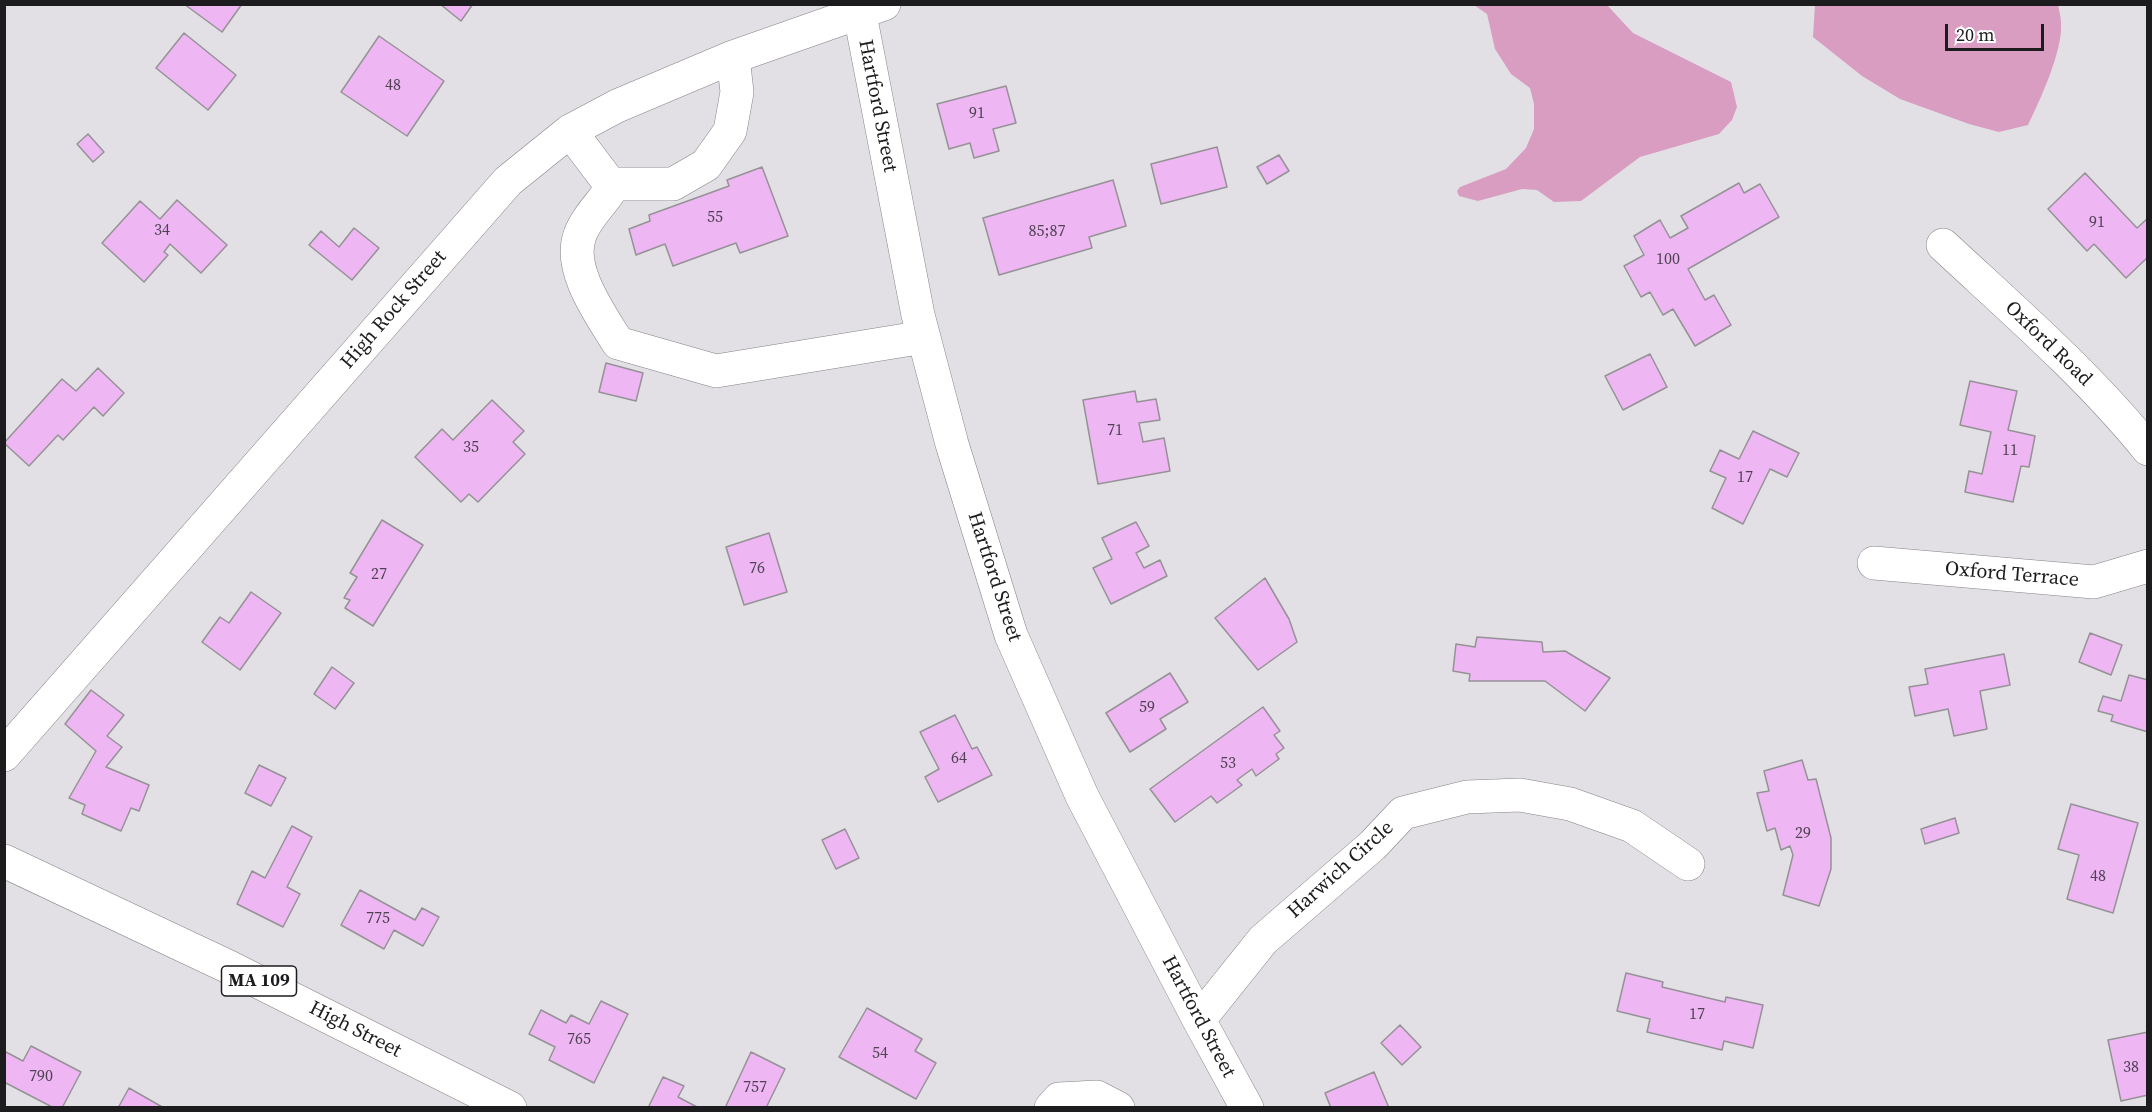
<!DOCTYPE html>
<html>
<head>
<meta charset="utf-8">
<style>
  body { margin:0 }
  #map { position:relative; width:2152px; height:1112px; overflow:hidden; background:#e2e0e5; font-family:"Source Serif 4",serif }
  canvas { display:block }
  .frame { position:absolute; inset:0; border:6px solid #1c1b1d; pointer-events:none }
  .scale { position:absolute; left:1945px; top:24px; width:99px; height:27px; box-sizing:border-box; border:3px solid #1c1b1d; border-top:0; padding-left:8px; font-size:18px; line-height:21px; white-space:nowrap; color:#1c1b1d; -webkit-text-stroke:4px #fff; paint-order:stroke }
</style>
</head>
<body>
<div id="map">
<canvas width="2152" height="1112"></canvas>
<div class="frame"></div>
<div class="scale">20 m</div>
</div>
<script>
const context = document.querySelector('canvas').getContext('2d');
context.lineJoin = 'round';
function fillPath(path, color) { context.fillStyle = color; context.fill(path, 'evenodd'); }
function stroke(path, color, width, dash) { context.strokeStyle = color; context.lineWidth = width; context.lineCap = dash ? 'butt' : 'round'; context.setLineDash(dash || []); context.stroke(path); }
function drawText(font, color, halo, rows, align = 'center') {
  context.font = font + ' "Source Serif 4",serif'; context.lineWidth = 5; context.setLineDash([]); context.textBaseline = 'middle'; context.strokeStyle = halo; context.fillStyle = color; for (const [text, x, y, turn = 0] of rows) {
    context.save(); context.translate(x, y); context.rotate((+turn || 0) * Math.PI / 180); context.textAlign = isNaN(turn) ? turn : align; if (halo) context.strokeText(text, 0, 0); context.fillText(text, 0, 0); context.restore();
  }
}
fillPath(new Path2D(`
  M1474 5H1607L1633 33 1731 82 1737 107 1732 120 1719 134 1640 157 1581 201 1554 202 1537 190 1522 189 1478 201 1459 196 1457 191 1460 187 1506 169 1526 148 1534 129V104L1530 88 1511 74 1495 49 1487 14Z
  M1815 5H2058C2059 10 2061 17 2061 23 2063 51 2040 100 2028 125L1999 132 1969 124 1900 99 1862 76 1813 37Z`), '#d99dc1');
const building = new Path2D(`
  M184 4H242L222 32Z
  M440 4H473L461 21Z
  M184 33 236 75 208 110 156 68Z
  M379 36 444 81 407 136 341 92Z
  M1006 86 1016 123 993 129 999 151 974 158 970 143 949 149 937 104Z
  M88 134 104 152 93 162 77 144Z
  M1217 147 1227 187 1161 204 1151 164Z
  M1279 155 1289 171 1267 184 1257 167Z
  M762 167 788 236 740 253 736 243 673 266 665 244 636 255 629 229 650 221 649 215 729 186 727 180Z
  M2085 173 2137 228 2148 218V257L2126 278 2094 244 2087 251 2048 209Z
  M1113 180 1126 226 1089 237 1092 248 999 275 983 218Z
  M1739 183 1744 193 1760 184 1779 217 1688 269 1705 300 1714 295 1731 325 1695 346 1673 309 1663 315 1650 292 1641 297 1624 266 1644 255 1634 236 1660 220 1670 238 1688 228 1681 216Z
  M177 200 227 245 201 273 170 244 164 252 168 255 144 282 102 243 140 201 160 219Z
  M354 228 379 248 352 280 309 245 321 231 339 247Z
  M1650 354 1667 387 1623 410 1605 376Z
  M606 363 643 373 636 401 599 392Z
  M98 368 124 393 103 416 94 407 63 440 58 435 29 466 4 443 62 379 76 391Z
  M1970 381 2017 391 2008 430 2035 436 2029 467 2021 466 2013 502 1965 492 1969 471 1982 474 1991 432 1960 425Z
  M1135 391 1137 402 1156 399 1160 420 1139 423 1143 442 1164 438 1170 471 1098 484 1083 400Z
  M492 400 524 431 513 442 525 454 478 502 469 494 461 502 415 457 442 429 453 440Z
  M1753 431 1799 453 1787 477 1770 469 1743 524 1712 508 1726 478 1710 471 1720 450 1739 459Z
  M382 520 423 545 373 626 345 608 350 600 344 598 357 577 350 573Z
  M1136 522 1149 546 1136 553 1144 568 1160 560 1167 576 1111 604 1093 568 1112 559 1102 538Z
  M769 533 787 592 744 605 726 547Z
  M1265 578 1289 619 1297 642 1258 670 1215 618Z
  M251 592 281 613 240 670 202 642 220 617 229 623Z
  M2090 633 2122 645 2111 675 2079 662Z
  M1477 637 1542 642 1543 652 1565 651 1610 678 1585 711 1545 681H1469L1470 674 1453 671 1456 644 1475 647Z
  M2004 654 2010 685 1980 691 1987 729 1954 736 1948 709 1915 716 1909 687 1928 684 1925 669Z
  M332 667 354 683 335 709 314 694Z
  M1170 673 1188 702 1160 719 1166 729 1130 752 1106 713Z
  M2129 675 2148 680V732L2111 721 2113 715 2098 711 2103 696 2121 701Z
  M91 690 124 715 107 736 122 747 106 767 149 785 139 811 131 808 121 831 82 814 85 805 69 798 96 751 65 724Z
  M1263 707 1280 731 1274 735 1284 748 1276 754 1279 759 1256 776 1252 769 1237 780 1242 785 1217 803 1211 796 1175 822 1150 789Z
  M955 715 972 749 977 747 992 775 938 802 925 777 939 769 920 732Z
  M1802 760 1808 780 1816 779 1831 838V869L1819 906 1783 895 1793 855 1790 846 1781 850 1775 828 1767 831 1757 793 1769 791 1764 771Z
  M259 765 286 778 271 806 245 793Z
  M2071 804 2138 823 2113 913 2067 899 2079 855 2058 849Z
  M1955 818 1959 833 1925 844 1921 829Z
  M292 826 312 837 287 887 300 894 283 927 237 904 252 871 265 878Z
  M845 829 859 858 836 869 822 840Z
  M360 890 415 920 422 908 439 917 423 946 394 930 384 949 341 925Z
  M1626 973 1663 982 1662 987 1725 1002 1726 997 1763 1005 1753 1048 1724 1041 1722 1050 1647 1032 1650 1019 1617 1011Z
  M601 1001 628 1014 594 1083 549 1060 555 1047 529 1034 541 1010 566 1023 571 1015 589 1024Z
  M867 1008 922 1039 915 1051 936 1063 916 1099 839 1057Z
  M1400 1025 1421 1047 1402 1065 1381 1043Z
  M2148 1032V1095L2121 1101 2108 1040Z
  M31 1046 81 1072 62 1108H54L4 1082V1051L23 1061Z
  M751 1052 785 1069 766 1108H725Z
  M1374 1072 1389 1108H1331L1325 1093Z
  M663 1077 684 1086 678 1097 699 1108H648Z
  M129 1088 164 1108H118Z`);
fillPath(building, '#eeb7f4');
stroke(building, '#959296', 1.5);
const minor = new Path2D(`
  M858 4 918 315 952 444 1011 635 1082 796 1199 1020 1247 1108
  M570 131 610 184 609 192C600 205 585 220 580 235 567 269 601 315 618 343L716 371 924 337
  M610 184H673L706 165 730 131 737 92 733 57
  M1943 245C2013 310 2087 374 2148 449
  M1874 563 2094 582 2148 566
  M4 755 508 181 570 131 617 106 733 57 884 4
  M1199 1020 1263 940 1373 845 1403 813 1467 797 1520 795 1570 804 1632 826 1688 864
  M1051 1108 1059 1099 1097 1097 1118 1108`);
const major = new Path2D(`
  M4 861 231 968 510 1108`);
stroke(minor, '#848286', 34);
stroke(major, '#848286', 34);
stroke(minor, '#fff', 33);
stroke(major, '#fff', 33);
drawText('16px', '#504253', null, [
  ["48",393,86],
  ["91",977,114],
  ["55",715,218],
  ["91",2097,223],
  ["34",162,231],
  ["85;87",1047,232],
  ["100",1668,260],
  ["71",1115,431],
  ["35",471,448],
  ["11",2010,451],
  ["17",1745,478],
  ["76",757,569],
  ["27",379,575],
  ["59",1147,708],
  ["64",959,759],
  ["53",1228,764],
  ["29",1803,834],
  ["48",2098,877],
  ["775",378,919],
  ["17",1697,1015],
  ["765",579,1040],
  ["54",880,1054],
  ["38",2131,1068],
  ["790",41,1077],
  ["757",755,1088]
]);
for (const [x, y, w] of [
  [259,981,75]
]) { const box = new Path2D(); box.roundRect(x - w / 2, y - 15, w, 30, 4.5); context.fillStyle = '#fff'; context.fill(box); stroke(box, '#1c1b1d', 1.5); }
drawText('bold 18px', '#1c1b1d', null, [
  ["MA 109",259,981]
]);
drawText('20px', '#1c1b1d', '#fff', [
  ["Hartford Street",877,106,79],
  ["High Rock Street",394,310,-49],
  ["Oxford Road",2048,344,44],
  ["Oxford Terrace",2012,575,5],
  ["Hartford Street",994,577,72],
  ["Harwich Circle",1341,870,-42],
  ["Hartford Street",1198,1017,62],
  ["High Street",355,1030,27]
]);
</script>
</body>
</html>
